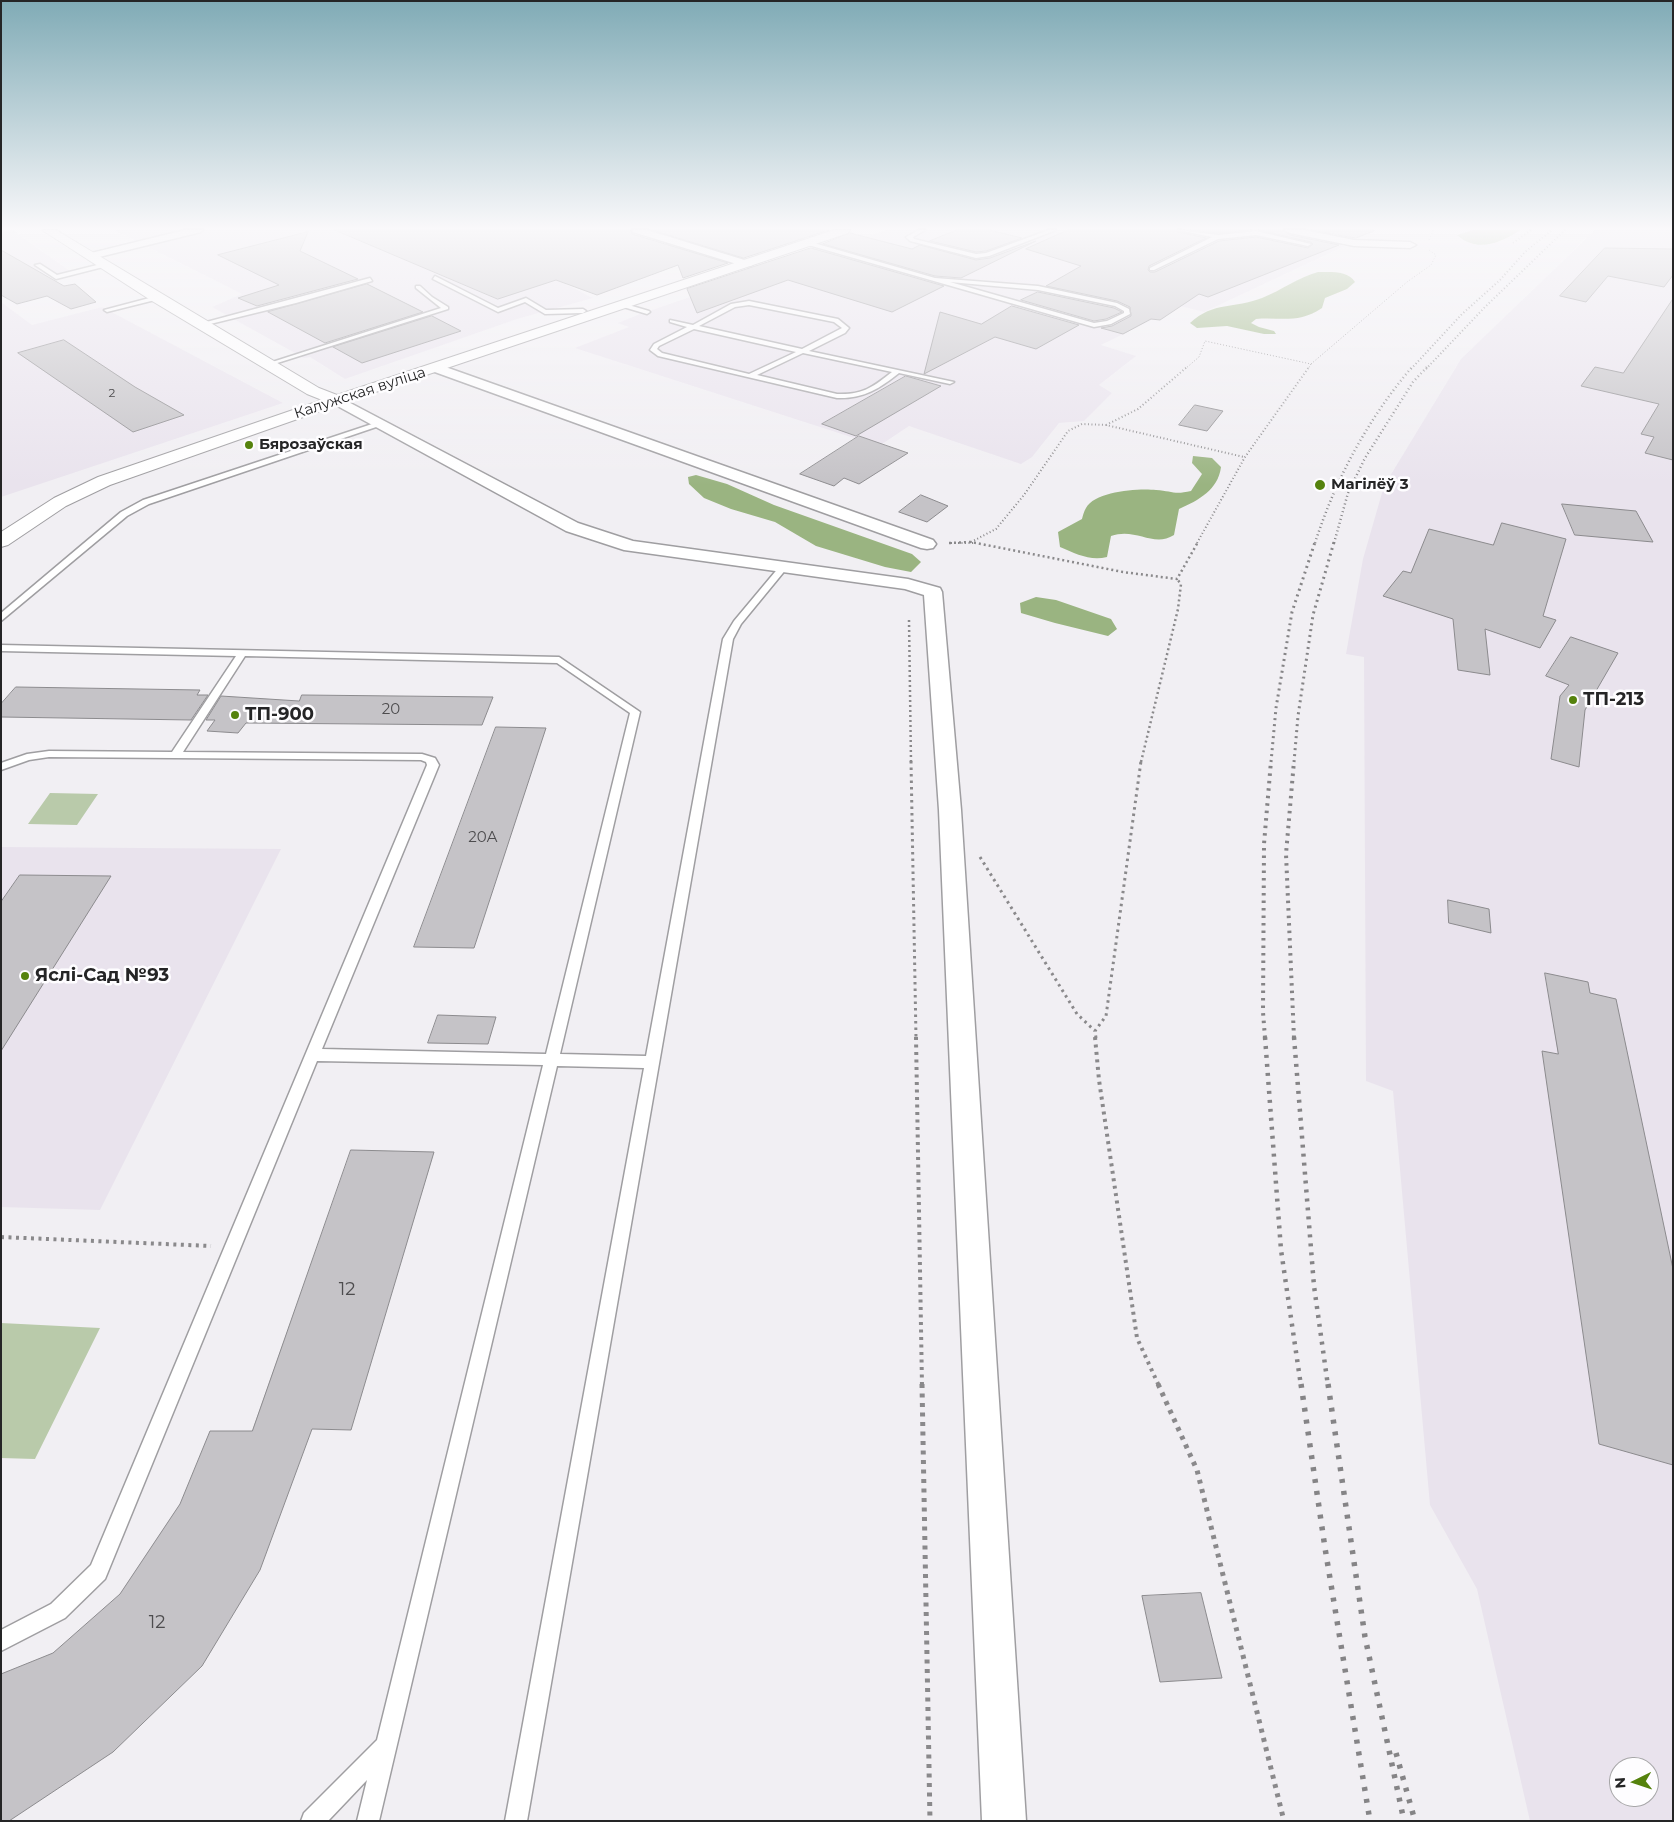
<!DOCTYPE html>
<html>
<head>
<meta charset="utf-8">
<style>
  body { margin:0 }
  #map { position:relative; width:1674px; height:1822px; overflow:hidden; background:#f1eff3; font-family:Montserrat,sans-serif }
  canvas { display:block }
  .frame { position:absolute; inset:0; border:2px solid #252526; pointer-events:none }
  .north { position:absolute; left:1609px; top:1757px; width:50px; height:50px; box-sizing:border-box; background:#fefdff; border:1px solid #a7a7a8; border-radius:50%; rotate:266deg; font-size:14px; font-weight:700; line-height:20px; text-align:center; color:#252526 }
  .north::after { content:''; display:block; margin:auto; width:18px; height:22px; background:#55820d; clip-path:polygon(50% 0,100% 100%,50% 72%,0 100%) }
</style>
</head>
<body>
<div id="map">
<canvas width="1674" height="1822"></canvas>
<div class="frame"></div>
<div class="north">N</div>
</div>
<script>
const context = document.querySelector('canvas').getContext('2d');
context.lineJoin = 'round';
function fillPath(path, color) { context.fillStyle = color; context.fill(path, 'evenodd'); }
function stroke(path, color, width, dash) { context.strokeStyle = color; context.lineWidth = width; context.lineCap = dash ? 'butt' : 'round'; context.setLineDash(dash || []); context.stroke(path); }
function drawText(font, color, halo, rows, align = 'center') {
  context.font = font + ' Montserrat,sans-serif'; context.lineWidth = 5; context.setLineDash([]); context.textBaseline = 'middle'; context.strokeStyle = halo; context.fillStyle = color; for (const [text, x, y, turn = 0] of rows) {
    context.save(); context.translate(x, y); context.rotate((+turn || 0) * Math.PI / 180); context.textAlign = isNaN(turn) ? turn : align; if (halo) context.strokeText(text, 0, 0); context.fillText(text, 0, 0); context.restore();
  }
}
fillPath(new Path2D(`
  M12 230 70 271 1 288V233Z
  M114 230H441L456 235 551 240 586 230H612L635 237 560 281 593 298 517 319 345 379 310 357 304 358 212 307 242 294Z
  M887 230H1273L1345 246 1204 312 1180 306 1101 345 1136 356 1099 385 1112 393 1084 421 1059 423 1032 457 1021 464 909 426 879 446 575 348 629 327 618 323 640 314 823 252 861 236 866 237Z
  M1595 230H1673V1821H1530L1477 1589 1430 1505 1393 1091 1366 1081 1364 657 1346 654 1363 559 1384 486 1461 359ZM1619 1767H1649V1797H1619Z
  M1 302 32 325 102 307 283 403 1 497Z
  M1 847 281 849 100 1210 1 1207Z`), '#e9e3ed');
fillPath(new Path2D(`
  M50 793 98 794 77 825 28 824Z
  M1 1323 100 1328 35 1459 1 1458Z`), '#b9caaa');
fillPath(new Path2D(`
  M1474 230H1520C1501 243 1477 253 1457 235Z
  M1318 272C1330 272 1348 270 1355 282L1347 289 1325 298 1322 308C1298 324 1282 317 1256 319L1251 323 1259 327 1274 331 1276 334H1264L1227 326 1197 328 1190 323C1214 301 1234 309 1262 298 1282 290 1297 278 1318 272Z
  M1193 456 1212 458 1221 467C1218 490 1199 500 1179 509L1174 535C1153 548 1136 527 1111 536L1107 557C1090 561 1076 554 1060 547L1058 532 1082 519C1083 515 1084 511 1086 508 1095 491 1139 488 1156 490 1172 491 1174 495 1191 491L1202 474 1192 463Z
  M696 475 727 484 774 505 912 554 921 562 911 572 885 567 816 546 775 522 731 509 704 498 689 484 688 477Z
  M1036 597 1056 600 1111 619 1117 629 1108 636 1055 623 1021 613 1020 603Z`), '#9ab481');
const building = new Path2D(`
  M335 230H630L632 234 728 263 683 278 678 265 597 295 556 280 498 299Z
  M652 230H829L744 258Z
  M957 230H989L1022 238 986 251 976 252 930 241Z
  M1068 230H1176L1178 232 1206 238 1149 266 1148 270 1150 272H1155L1219 241 1256 237 1308 248 1313 244 1311 242 1258 230H1282L1290 235 1339 245 1208 297 1199 294 1160 320 1151 319 1123 334 1101 328 1112 326 1131 316 1130 307 1117 301 1046 286 1081 266 1026 249Z
  M1190 230H1252L1218 233Z
  M1311 230H1374V231L1356 238Z
  M308 232 300 251 358 279 257 306 238 298 279 285 218 255Z
  M850 233 912 249 920 245 976 260 990 258 1036 241 961 278 935 276 823 244Z
  M811 248 944 286 892 312 788 280 697 313 687 289Z
  M1605 248 1673 249V275L1664 287 1608 276 1586 302 1560 296Z
  M1 250 64 286 75 284 96 302 71 309 47 296 17 304 1 295Z
  M367 284 423 312 325 343 268 312Z
  M1038 292 1114 308 1122 312 1106 319 1094 321 1021 300Z
  M1673 299V460L1645 453 1654 437 1641 434 1659 404 1581 386 1595 367 1623 373Z
  M1012 306 1079 325 1036 349 995 337 924 374 940 312 981 324Z
  M432 316 461 331 362 363 333 347Z
  M64 340 135 387 184 415 133 432 18 353Z
  M906 376 941 386 856 436 822 424Z
  M1195 405 1223 411 1207 431 1179 425Z
  M859 436 908 453 859 484 844 478 834 486 800 474Z
  M921 495 948 506 927 522 899 512Z
  M1562 504 1636 511 1653 542 1575 535Z
  M1502 523 1566 539 1543 616 1556 620 1540 648 1485 629 1490 675 1458 670 1453 619 1383 596 1403 571 1411 573 1429 529 1493 545Z
  M1571 637 1618 653 1585 710 1579 767 1551 759 1560 696 1569 685 1546 676Z
  M16 687 200 690 197 695H208L191 720 1 717V704Z
  M302 695 493 697 482 725 246 723 238 733 207 731 215 720H206L221 696 299 701Z
  M496 727 546 728 474 948 414 947Z
  M20 875 111 876 1 1051V902Z
  M1448 900 1489 909 1491 933 1449 923Z
  M1545 973 1588 982 1590 993 1616 999 1673 1269V1465L1599 1444 1542 1051 1558 1054Z
  M438 1015 496 1017 488 1044 428 1043Z
  M351 1150 434 1152 351 1430 312 1429 260 1570 202 1666 113 1752 9 1821H1V1674L53 1653 120 1594 180 1504 210 1431H252Z
  M1201 1593 1222 1678 1160 1682 1142 1596Z`);
fillPath(building, '#c5c3c7');
stroke(building, '#8c8b8e', 1);
const service = new Path2D(`
  M919 230H925L913 237 914 239 976 254 986 253 1049 230H1056L989 256 976 258 910 241 906 237Z
  M1178 230 1218 235 1256 231 1311 244 1308 246 1256 235 1218 239 1154 270H1150V268L1212 237Z
  M807 241 935 278 1038 286 1117 303 1129 309 1130 314 1111 324 1094 327 805 244ZM950 282 1038 290 1115 306 1124 311V313L1107 321 1094 323Z
  M105 263 107 266 56 279 35 265 40 264 57 275Z
  M435 276 498 308 526 298 546 310 583 309 586 311 583 313 545 314 525 302 498 312 433 279Z
  M370 278 372 281 296 303 202 326 199 324Z
  M416 286H420L432 297 448 307V309L271 365 266 364 441 308 416 288Z
  M157 296 159 299 107 312 104 310Z
  M749 301 838 319 849 328 845 333 809 351 954 382 950 384 899 373C879 389 863 399 837 398L658 356 650 350 654 344 687 327 670 322V320L693 325 731 304ZM749 305 834 322 842 328 802 349 699 326 735 307ZM694 329 796 352 749 374 662 353 657 349 659 346ZM803 353 892 372C873 387 863 395 837 394L757 375Z
  M622 303 649 311 650 312 647 314 620 306V304Z
  M378 422 385 424 149 504 127 516 1 621V613L121 512 143 500Z
  M783 565 787 568 741 624 733 639 527 1821H505L644 1068 557 1066 379 1821H357L367 1780 328 1821H301L304 1813 377 1740 543 1065 317 1061 105 1579 65 1618 1 1651V1630L51 1604 91 1565 427 765 426 762 421 760 49 757 29 760 1 770V763L27 754 49 751 172 752 236 656 1 651V645L559 657 640 712 560 1054 646 1056 723 639 734 621 780 566ZM245 656 557 663 630 713 546 1054 322 1049 439 765 435 758 422 754 183 752Z`);
const minor = new Path2D(`
  M185 230H203L201 232 91 259 85 256 87 254Z
  M632 230H647L751 262 753 264 751 266H743L633 232Z
  M1284 230H1304L1354 240 1410 242 1416 245 1410 248 1354 246 1290 233Z
  M437 364 933 540 936 544 933 548 927 549 921 548 432 371 430 368 432 365Z
  M337 396 578 523 633 541 908 579 940 588 942 592 961 810 1026 1821H982L939 810 924 595 905 589 624 550 566 531 332 403 330 400 332 397Z`);
const tertiary = new Path2D(`
  M42 230H56L319 388 337 395 834 230H850L848 233 343 403 110 485 66 506 8 545 1 547V532L54 498 98 477 322 400 307 394 152 301Z`);
stroke(service, '#9f9ea1', 3);
stroke(minor, '#9f9ea1', 3);
stroke(tertiary, '#9f9ea1', 2);
stroke(new Path2D(`
  M1429 240 1433 230
  M1311 364 1407 282 1431 265 1436 255 1429 250
  M1185 369 1199 357 1205 341 1311 364 1308 369`), '#8a898b', 1, [1, 2]);
stroke(new Path2D(`
  M1106 425 1138 409 1187 367
  M971 542 996 529 1024 495 1068 431 1082 424 1106 425 1244 457
  M951 543H976
  M1197 543 1245 457 1309 367`), '#8a898b', 2, [1, 2.5]);
stroke(new Path2D(`
  M949 543 971 542 1123 572 1177 579 1198 542
  M909 620 911 762
  M1141 762 1178 609 1181 584 1177 579`), '#8a898b', 2.5, [2, 3]);
stroke(new Path2D(`
  M911 761 916 1038
  M980 857 1077 1014 1095 1031
  M1096 1038 1095 1031 1106 1016 1141 761`), '#8a898b', 3, [2.5, 4]);
stroke(new Path2D(`
  M916 1037 922 1386
  M1095 1037 1099 1080 1137 1338 1159 1386
  M1 1237 211 1246`), '#8a898b', 4, [3, 4.5]);
stroke(new Path2D(`
  M922 1384 930 1821
  M1158 1384 1197 1470 1284 1821`), '#8a898b', 5, [4, 5.5]);
fillPath(service, '#fff');
fillPath(minor, '#fff');
fillPath(tertiary, '#fff');
stroke(new Path2D(`
  M1513 243 1531 230
  M1411 369 1462 314 1500 280 1525 252 1552 230
  M1426 369 1485 307 1565 230`), '#858486', 2, [1, 2.5]);
stroke(new Path2D(`
  M1315 543C1336 478 1368 419 1412 367
  M1334 543 1348 493 1365 458 1413 382 1427 367`), '#858486', 2.5, [1, 3]);
stroke(new Path2D(`
  M1271 762 1276 708 1292 612 1315 542
  M1294 762 1298 716 1313 615 1334 542`), '#858486', 3, [2, 4]);
stroke(new Path2D(`
  M1265 1038 1263 1012 1264 844 1271 761
  M1294 1038 1286 854 1294 761`), '#858486', 4, [2.5, 5]);
stroke(new Path2D(`
  M1265 1037 1281 1250 1301 1386
  M1294 1037 1314 1286 1328 1386`), '#858486', 4.5, [3, 6]);
stroke(new Path2D(`
  M1301 1384 1325 1548 1370 1821
  M1328 1384 1365 1637 1404 1821
  M1396 1753 1415 1821`), '#858486', 5.5, [4, 8]);
const sky = context.createLinearGradient(0, 0, 0, 485);
sky.addColorStop(0, '#80abb6');
sky.addColorStop(0.47, '#f9f8fa');
sky.addColorStop(1, '#f9f8fa00');
context.fillStyle = sky;
context.fillRect(0, 0, 1674, 485);
for (const [x, y, r, color] of [
  [249,445,5,"#55820d"],
  [1320,485,6,"#55820d"],
  [1573,700,5,"#55820d"],
  [235,715,5,"#55820d"],
  [25,976,5,"#55820d"]
]) { const dot = new Path2D(); dot.arc(x, y, r, 0, 2 * Math.PI); context.fillStyle = color; context.fill(dot); stroke(dot, '#fefdff', 2); }
drawText('12px', '#4d4c4e', null, [
  ["2",112,393]
]);
drawText('15px', '#252526', '#fefdff', [
  ["Калужская вуліца",360,393,-18]
]);
drawText('bold 15px', '#252526', '#fefdff', [
  ["Бярозаўская",259,445],
  ["Магілёў 3",1331,485]
], 'left');
drawText('15px', '#4d4c4e', null, [
  ["20",391,710],
  ["20А",483,838]
]);
drawText('bold 18px', '#252526', '#fefdff', [
  ["ТП-213",1583,700],
  ["ТП-900",245,715],
  ["Яслі-Сад №93",35,976]
], 'left');
drawText('18px', '#4d4c4e', null, [
  ["12",347,1290],
  ["12",157,1623]
]);
</script>
</body>
</html>
